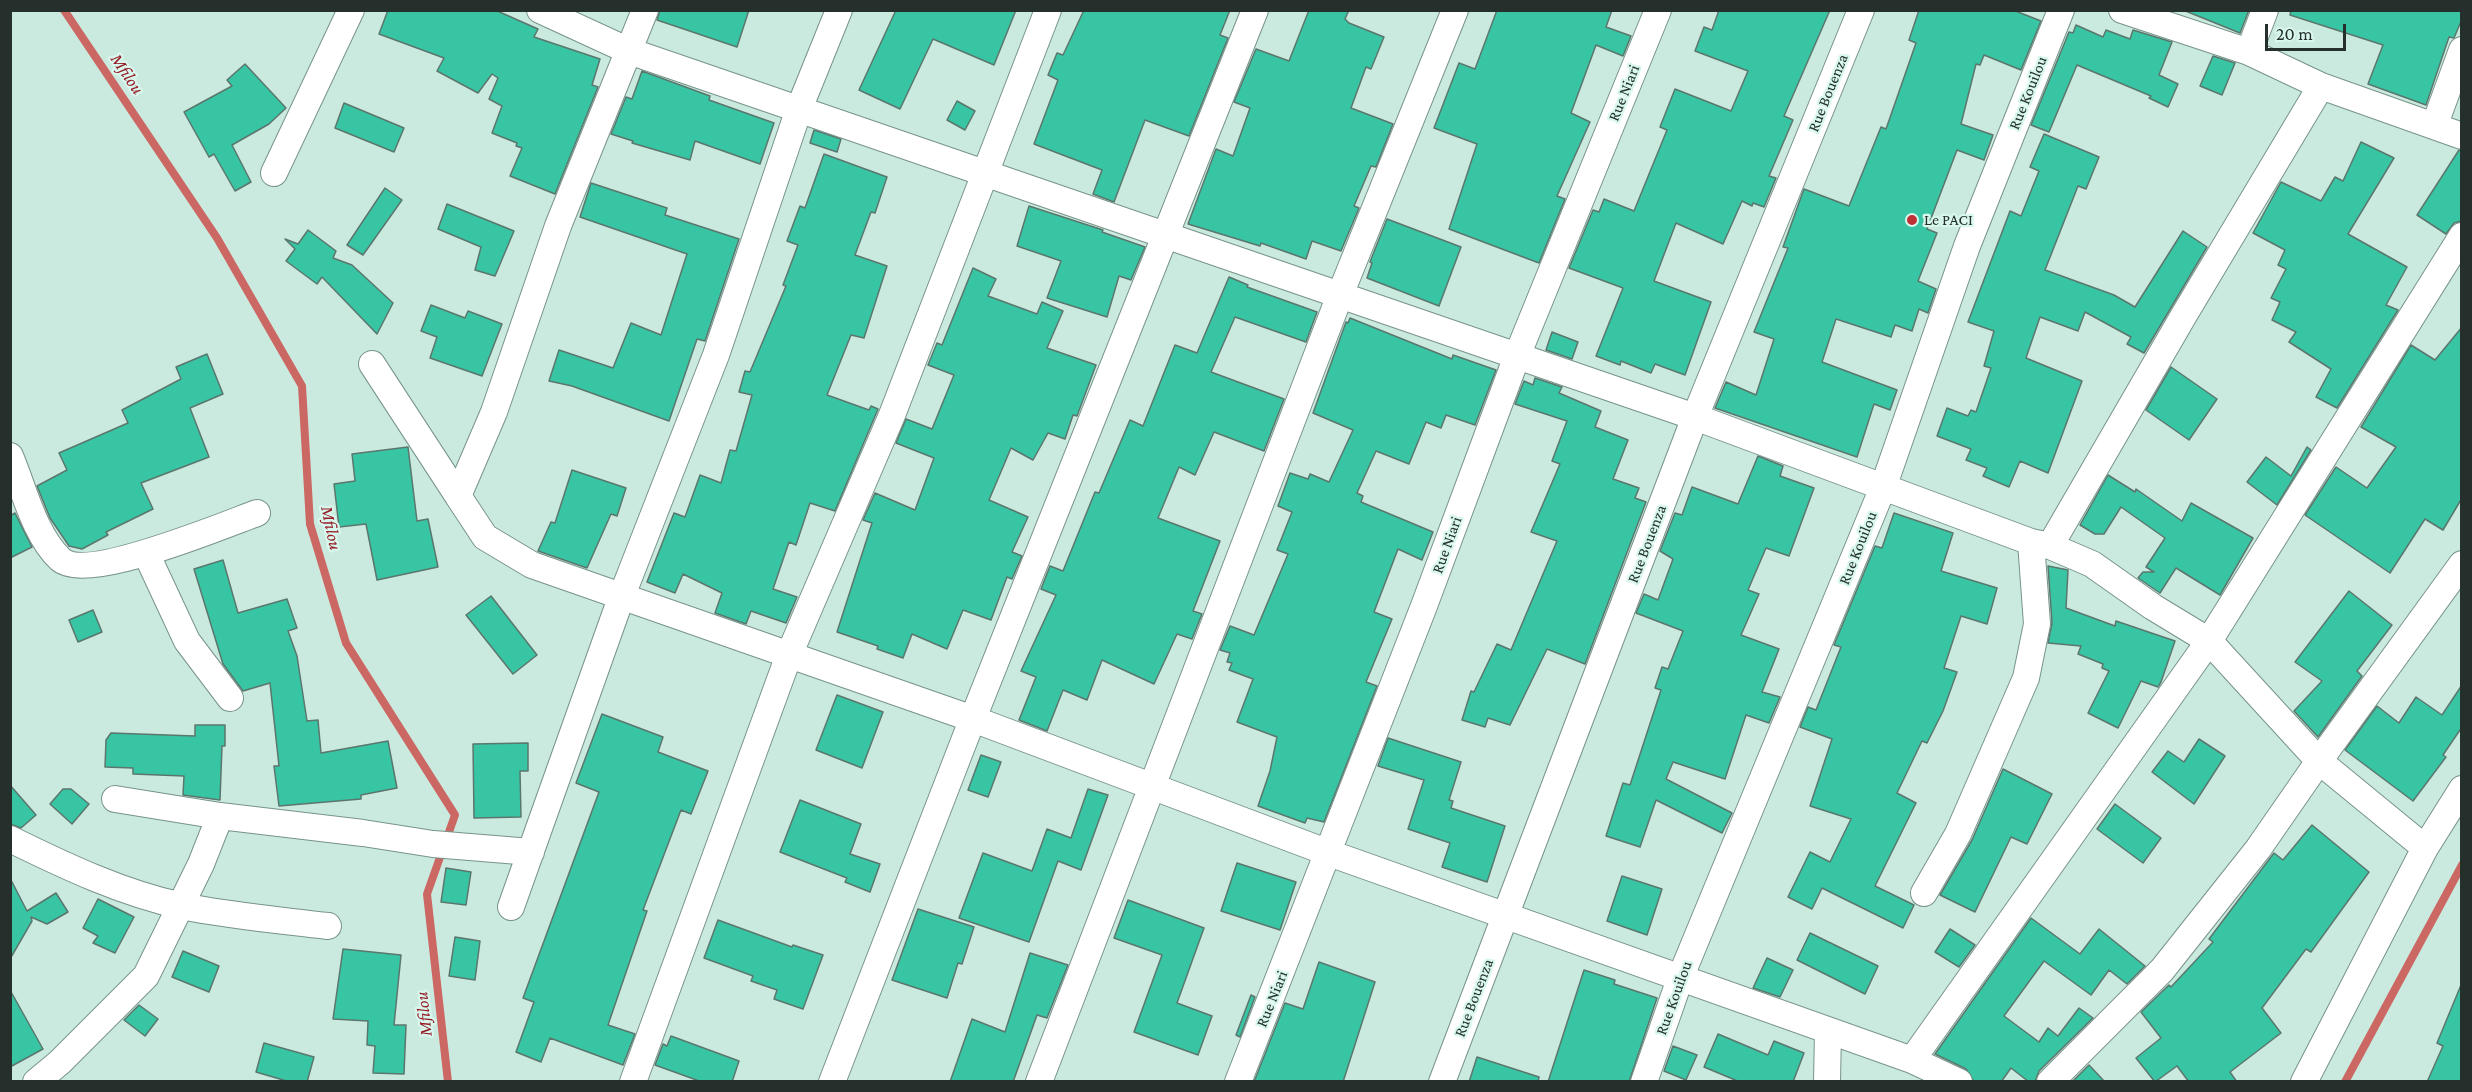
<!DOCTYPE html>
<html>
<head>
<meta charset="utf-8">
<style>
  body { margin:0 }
  #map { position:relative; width:2472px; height:1092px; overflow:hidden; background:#cbeadf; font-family:"Crimson Pro",serif }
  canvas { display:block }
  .frame { position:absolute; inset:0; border:12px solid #25302d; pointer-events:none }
  .scale { position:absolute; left:2265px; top:24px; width:81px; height:27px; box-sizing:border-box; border:3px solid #25302d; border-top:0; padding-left:8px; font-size:18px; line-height:21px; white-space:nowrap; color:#25302d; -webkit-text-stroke:4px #d8f7ed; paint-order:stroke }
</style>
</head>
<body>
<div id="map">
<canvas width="2472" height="1092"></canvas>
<div class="frame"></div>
<div class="scale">20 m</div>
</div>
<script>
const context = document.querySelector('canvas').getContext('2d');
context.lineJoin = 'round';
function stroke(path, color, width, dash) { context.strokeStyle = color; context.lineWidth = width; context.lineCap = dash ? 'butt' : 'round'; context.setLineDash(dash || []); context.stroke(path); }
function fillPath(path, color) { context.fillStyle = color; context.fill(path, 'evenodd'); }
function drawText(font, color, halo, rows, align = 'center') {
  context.font = font + ' "Crimson Pro",serif'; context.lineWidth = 4.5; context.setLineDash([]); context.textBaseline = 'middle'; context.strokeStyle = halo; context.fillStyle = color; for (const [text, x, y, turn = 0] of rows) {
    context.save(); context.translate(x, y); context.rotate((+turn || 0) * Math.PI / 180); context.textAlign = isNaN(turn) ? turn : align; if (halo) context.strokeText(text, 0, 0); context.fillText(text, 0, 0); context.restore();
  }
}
stroke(new Path2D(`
  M64 10 217 238 302 386 310 524 346 643 455 815 427 894 448 1082
  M2345 1082 2462 865`), '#cc6864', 8);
const building = new Path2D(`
  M388 10H495L538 29 534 37 600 59 592 85 598 87 555 194 510 176 522 148 516 146 517 143 492 133 502 106 489 99 498 78 492 74 478 93 437 71 444 58 379 34Z
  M660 10H749L737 47 657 20Z
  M896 10H1016L994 65 933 39 900 109 859 90Z
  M1084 10H1230L1220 35 1228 38 1189 136 1145 120 1114 202 1093 194 1102 170 1034 144 1058 80 1048 75 1057 53 1063 55Z
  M1309 10H1349L1345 19 1349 23 1384 37 1371 69 1366 67 1351 108 1393 124 1376 167 1371 166 1354 206 1359 208 1341 251 1312 241 1306 259 1261 243 1260 246 1188 224 1216 149 1233 156 1250 108 1234 102 1256 49 1289 61Z
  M1497 10H1612L1606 27 1631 36 1623 56 1596 45 1571 113 1590 122 1557 196 1565 199 1539 263 1449 229 1477 144 1434 128 1459 63 1475 69Z
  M1719 10H1830L1784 116 1793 120 1769 176 1776 178 1764 207 1753 203 1752 206 1742 201 1723 244 1676 223 1654 281 1711 302 1685 375 1655 364 1651 373 1621 361 1620 365 1596 356 1623 288 1569 268 1593 210 1599 212 1604 199 1634 211 1667 130 1660 127 1675 89 1731 111 1748 71 1695 51 1704 27 1712 30Z
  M1919 10H2013L2041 21 2021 70 1984 55 1980 65 1976 64 1961 124 1993 135 1984 160 1957 150 1927 229 1937 233 1918 281 1936 289 1928 313 1919 309 1912 331 1895 325 1891 337 1836 319 1822 362 1897 390 1890 410 1874 404 1857 457 1715 408 1726 382 1756 395 1774 339 1754 332 1788 248 1783 247 1804 189 1849 206 1881 127 1886 129 1916 43 1909 40Z
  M2183 10H2249L2240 33Z
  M2291 10H2462V19L2454 38 2449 37 2426 105 2368 84 2383 45 2290 15Z
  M2076 25 2103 37 2106 30 2130 39 2133 30 2172 42 2159 75 2178 84 2168 107 2149 98 2151 96 2077 65 2049 132 2031 125 2069 32 2073 33Z
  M2213 56 2235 63 2222 95 2200 86Z
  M245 64 286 108 269 124 232 145 251 182 235 191 214 154 209 157 184 112 232 86 227 80Z
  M642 71 710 96 709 100 774 123 760 164 695 141 690 160 632 143 633 141 611 134 626 97 632 99Z
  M957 101 975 111 965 130 947 120Z
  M344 103 404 128 394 152 335 128Z
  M814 130 841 139 837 152 810 143Z
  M2044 134 2099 157 2086 189 2078 186 2045 270 2114 295 2135 307 2183 231 2207 247 2144 353 2127 344 2131 337 2085 312 2078 331 2040 317 2026 358 2082 381 2048 473 2020 461 2009 487 1983 476 1987 468 1966 460 1971 449 1937 436 1947 408 1968 416 1971 410 1976 412 1991 368 1984 366 1994 331 1968 322 2010 211 2021 216 2039 171 2030 167Z
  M2361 142 2394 158 2348 234 2407 267 2386 305 2398 310 2337 408 2316 397 2331 369 2289 342 2296 332 2272 320 2280 302 2271 298 2286 269 2278 265 2285 250 2253 233 2281 182 2321 201 2335 177 2343 181Z
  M2459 150 2462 151V221L2454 223 2446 234 2417 215Z
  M824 154 887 177 875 213 871 212 855 255 887 266 864 338 851 335 827 395 869 410 871 406 878 409 835 511 810 503 796 545 789 542 773 589 797 597 786 623 751 611 746 624 715 613 722 593 683 574 675 593 647 582 674 513 685 517 700 475 721 483 730 450 736 451 752 395 739 392 745 371 750 372 786 286 783 285 798 245 787 241 800 206 805 208Z
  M591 183 667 208 665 215 739 239 705 341 697 339 669 421 572 386 549 381 559 350 613 368 631 323 661 335 687 254 580 217Z
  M385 188 402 200 363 255 347 245Z
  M447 204 514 231 495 276 475 270 481 247 438 229Z
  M1029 206 1103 230 1102 232 1145 247 1131 280 1119 276 1107 317 1047 298 1061 261 1017 246Z
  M1387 219 1461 247 1439 306 1367 278 1372 263 1370 262Z
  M308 230 336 251 333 258 352 265 393 303 377 334 322 277 317 284 286 261 295 249 285 239 298 244Z
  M973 268 996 279 988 296 1037 314 1042 302 1063 311 1047 348 1096 365 1077 416 1073 415 1065 439 1048 433 1033 460 1011 448 989 500 1028 517 1012 552 1022 556 1012 579 1007 577 991 620 963 610 947 649 912 634 903 658 877 649 878 646 837 632 872 523 863 520 875 493 915 510 934 458 896 443 906 419 932 429 954 375 928 365 937 343 942 345Z
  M1229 277 1248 285 1247 287 1317 312 1306 342 1235 317 1211 372 1284 399 1264 451 1214 432 1195 475 1179 467 1158 518 1220 541 1193 611 1202 614 1192 639 1177 634 1154 684 1102 660 1087 700 1063 690 1047 731 1019 720 1036 677 1021 671 1056 595 1041 589 1050 566 1063 571 1095 492 1099 493 1130 420 1143 426 1175 345 1197 353Z
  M431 305 465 318 468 311 502 324 482 376 430 358 437 337 421 331Z
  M1350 318 1452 359 1453 355 1496 370 1475 425 1446 415 1441 428 1426 422 1409 464 1376 451 1357 493 1363 496 1361 502 1433 532 1422 560 1398 549 1374 612 1392 619 1366 682 1377 686 1324 822 1307 818 1305 823 1258 806 1270 771 1277 737 1237 722 1253 679 1229 670 1232 663 1227 662 1230 653 1220 650 1230 626 1254 635 1288 554 1277 550 1292 512 1278 506 1290 473 1308 479 1310 474 1329 482 1353 430 1313 413 1346 322 1348 323Z
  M2462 327V498L2443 530 2425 519 2390 573 2305 515 2336 467 2367 488 2396 447 2361 427 2411 345 2435 360Z
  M1552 332 1578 342 1572 359 1546 350Z
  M207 354 223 394 190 408 209 457 141 483 153 509 106 532 108 535 82 549 69 546 50 518 37 486 67 470 59 453 128 423 122 410 181 379 176 367Z
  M2171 367 2217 399 2189 440 2146 410Z
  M1535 378 1562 387 1559 393 1601 411 1595 427 1628 440 1613 479 1639 488 1635 498 1646 502 1585 664 1547 649 1510 725 1488 718 1485 727 1462 720 1471 691 1474 692 1497 644 1511 650 1557 541 1531 532 1560 464 1552 461 1567 421 1515 404 1524 381 1533 385Z
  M408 447 417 521 428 519 438 567 377 580 366 524 339 527 334 484 355 481 352 454Z
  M2307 447 2311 450 2277 505 2247 482 2266 457 2291 476Z
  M1758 456 1783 466 1780 476 1814 488 1789 556 1766 548 1748 590 1759 594 1741 635 1779 649 1762 692 1780 697 1769 723 1746 715 1725 779 1673 762 1666 779 1732 813 1722 833 1656 800 1640 847 1606 836 1623 783 1630 785 1661 690 1655 688 1662 667 1668 669 1683 631 1636 613 1644 594 1658 600 1673 559 1660 551 1675 513 1682 515 1692 487 1738 504Z
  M572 470 626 488 617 516 611 514 587 568 538 551 551 522 555 523Z
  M2108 475 2135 492 2136 489 2182 521 2191 503 2253 538 2220 595 2176 568 2160 593 2138 578 2143 572H2154L2146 567 2165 538 2121 507 2104 534H2095L2080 525Z
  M15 513 32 547 10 558V516Z
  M1894 513 1953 533 1941 571 1997 588 1987 624 1961 616 1944 668 1957 672 1943 711 1927 743 1922 741 1897 793 1916 803 1875 886 1914 905 1903 928 1822 888 1812 909 1788 897 1810 852 1830 862 1851 819 1810 806 1832 739 1800 727 1808 707 1816 710 1841 647 1834 645 1875 546 1882 548Z
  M223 560 238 613 287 599 297 628 288 631 297 656 307 721 318 720 321 753 388 741 397 788 361 795V799L279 806 274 766H279L270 683 243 691 223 664 194 569Z
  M2048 566 2068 570 2066 608 2115 626 2116 621 2175 641 2161 682 2158 687 2141 681 2118 728 2088 713 2109 671 2102 668 2103 664 2078 654 2081 646 2048 643 2052 623Z
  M2349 591 2392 625 2357 671 2362 676 2318 737 2294 711 2322 681 2295 662Z
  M491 596 537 655 513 674 466 615Z
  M93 610 102 632 78 642 69 620Z
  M2462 685V727L2443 755 2446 757 2413 801 2345 750 2377 706 2399 723 2416 697 2442 715Z
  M837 695 883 712 862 768 816 750Z
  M602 714 663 737 658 752 708 771 691 814 681 810 643 910 647 911 608 1025 635 1034 623 1065 550 1038 541 1062 516 1052 534 1002 523 998 599 792 576 783Z
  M195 725H225V746H222L220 800 183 795 184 776 133 774V768L105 767 106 740 111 733 195 736Z
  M1388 738 1461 762 1449 800 1453 801 1451 808 1505 826 1487 882 1442 867 1450 843 1408 829 1424 780 1378 766Z
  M2199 739 2225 756 2194 804 2152 772 2168 751 2184 762Z
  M528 743V771H520L521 817 474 818 473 744Z
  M981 755 1001 762 988 797 968 790Z
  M2003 769 2052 794 2027 844 2011 837 1975 912 1940 895 1972 840Z
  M10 785 36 815 21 828 10 824Z
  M63 789H71L89 804 72 824 50 804Z
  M1088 789 1108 795 1081 870 1058 861 1029 942 959 918 983 853 1032 871 1047 829 1071 838Z
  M800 800 861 824 850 854 880 864 870 892 845 882 847 878 780 852Z
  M2115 804 2161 838 2143 863 2097 829Z
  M2312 825 2369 872 2311 952 2306 949 2262 1008 2281 1033 2230 1072 2237 1082H2189L2177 1066 2155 1082 2136 1058 2161 1038 2141 1012 2169 985 2171 987 2213 942 2209 939 2274 853 2283 860Z
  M1237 863 1296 882 1280 930 1221 911Z
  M446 868 471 872 466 905 441 902Z
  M1622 876 1662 889 1647 935 1607 921Z
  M10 878 27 911 56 893 68 912 47 924 31 917 32 921 10 959Z
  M98 899 134 917 115 953 93 943 98 936 83 928Z
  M1128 900 1204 928 1177 1003 1212 1016 1198 1055 1134 1032 1162 955 1114 938Z
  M918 909 974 927 962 964 958 963 947 998 892 980Z
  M2031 918 2080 954 2099 929 2145 966 2127 984 2109 970 2091 995 2044 961 2004 1016 2039 1042 2048 1028 2058 1036 2079 1008 2093 1018 2039 1071 2035 1082H2029L2011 1068 2001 1082H1974L1966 1069 1935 1054Z
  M718 920 792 947 793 945 823 955 803 1009 774 999 777 990 751 981 753 976 704 958Z
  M1950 929 1975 945 1959 967 1935 952Z
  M1810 933 1878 966 1865 994 1797 960Z
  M455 937 480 941 475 980 449 976Z
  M343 949 401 955 394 1025H406L404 1074 373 1073 375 1046 367 1045 368 1021 333 1019Z
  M183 951 219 966 209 992 172 977Z
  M1030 953 1068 965 1047 1018 1037 1015 1013 1082H950L972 1019 1005 1032Z
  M1767 958 1793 970 1780 997 1753 988Z
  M1319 962 1375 982 1343 1082H1254L1285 1003 1303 1009Z
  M1584 970 1615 980 1614 984 1657 998 1629 1082H1548Z
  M2461 985 2462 1082H2427L2443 1046 2437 1043Z
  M10 990 43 1049 10 1067Z
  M1251 995 1255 997 1240 1037 1236 1035Z
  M139 1005 158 1019 145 1036 124 1020Z
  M1718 1034 1768 1055 1774 1041 1804 1053 1793 1082H1740L1704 1067Z
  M671 1036 739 1061 732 1082H702L655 1065 663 1044 667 1046Z
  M264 1043 314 1057 307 1082H290L256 1072Z
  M1673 1046 1697 1055 1686 1080 1664 1071Z
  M1477 1057 1539 1077 1538 1082H1469Z
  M2089 1065 2105 1082H2072Z`);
fillPath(building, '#37c5a4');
stroke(building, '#5b766d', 1.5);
const minor = new Path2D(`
  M540 10 629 51 1695 417 2031 542 2050 546 2092 564 2153 607 2209 641 2319 761 2425 848
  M2122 10 2249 52 2321 86 2462 136
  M2249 52 2265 10
  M2435 124 2462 50
  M274 173 351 10
  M372 364 458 496 494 412 558 226 645 10
  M10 456C24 489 34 534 60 559 86 583 224 525 257 513
  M458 496 485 537 532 565 973 719 1329 853 1912 1060 1959 1082
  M2050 546 2184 315 2321 86
  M146 553 187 641 230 698
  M115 799 220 816 363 833 433 844 531 852
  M10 839C65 866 122 893 182 906 230 916 279 920 328 926
  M1924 893 1958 834 2026 678 2037 624 2031 542
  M511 907 621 598 716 355 799 109 839 10
  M1912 1060 2209 641 2462 236
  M36 1082 60 1062 146 976 201 864 220 816
  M633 1082 789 655 892 415 1048 10
  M832 1082 966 736 1255 10
  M1039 1082 1340 295 1455 10
  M1238 1082 1424 606 1517 356 1658 10
  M1442 1082 1695 417 1861 10
  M1644 1082 1681 976 1884 485 1967 246 2061 10
  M1827 1082 1828 1031
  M2050 1082 2162 970 2258 849 2319 761 2462 564
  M2304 1082 2425 848 2462 789`);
stroke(minor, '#77938a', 28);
stroke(minor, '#fff', 26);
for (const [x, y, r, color] of [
  [1912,220,6,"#bf2f36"]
]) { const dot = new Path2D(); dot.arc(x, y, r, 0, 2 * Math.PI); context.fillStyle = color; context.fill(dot); stroke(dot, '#d8f7ed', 2); }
drawText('16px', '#25302d', '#d8f7ed', [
  ["Rue Niari",1624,93,-68],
  ["Rue Bouenza",1828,93,-68],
  ["Rue Kouilou",2028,93,-68],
  ["Rue Bouenza",1647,544,-69],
  ["Rue Niari",1447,545,-70],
  ["Rue Kouilou",1858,548,-68],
  ["Rue Bouenza",1474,998,-69],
  ["Rue Kouilou",1674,998,-70],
  ["Rue Niari",1272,999,-68]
]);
drawText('16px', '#25302d', '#d8f7ed', [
  ["Le PACI",1924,220]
], 'left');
drawText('italic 18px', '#961a24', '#d8f7ed', [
  ["Mfilou",127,74,56],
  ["Mfilou",331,528,78],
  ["Mfilou",424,1014,-96]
]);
</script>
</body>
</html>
